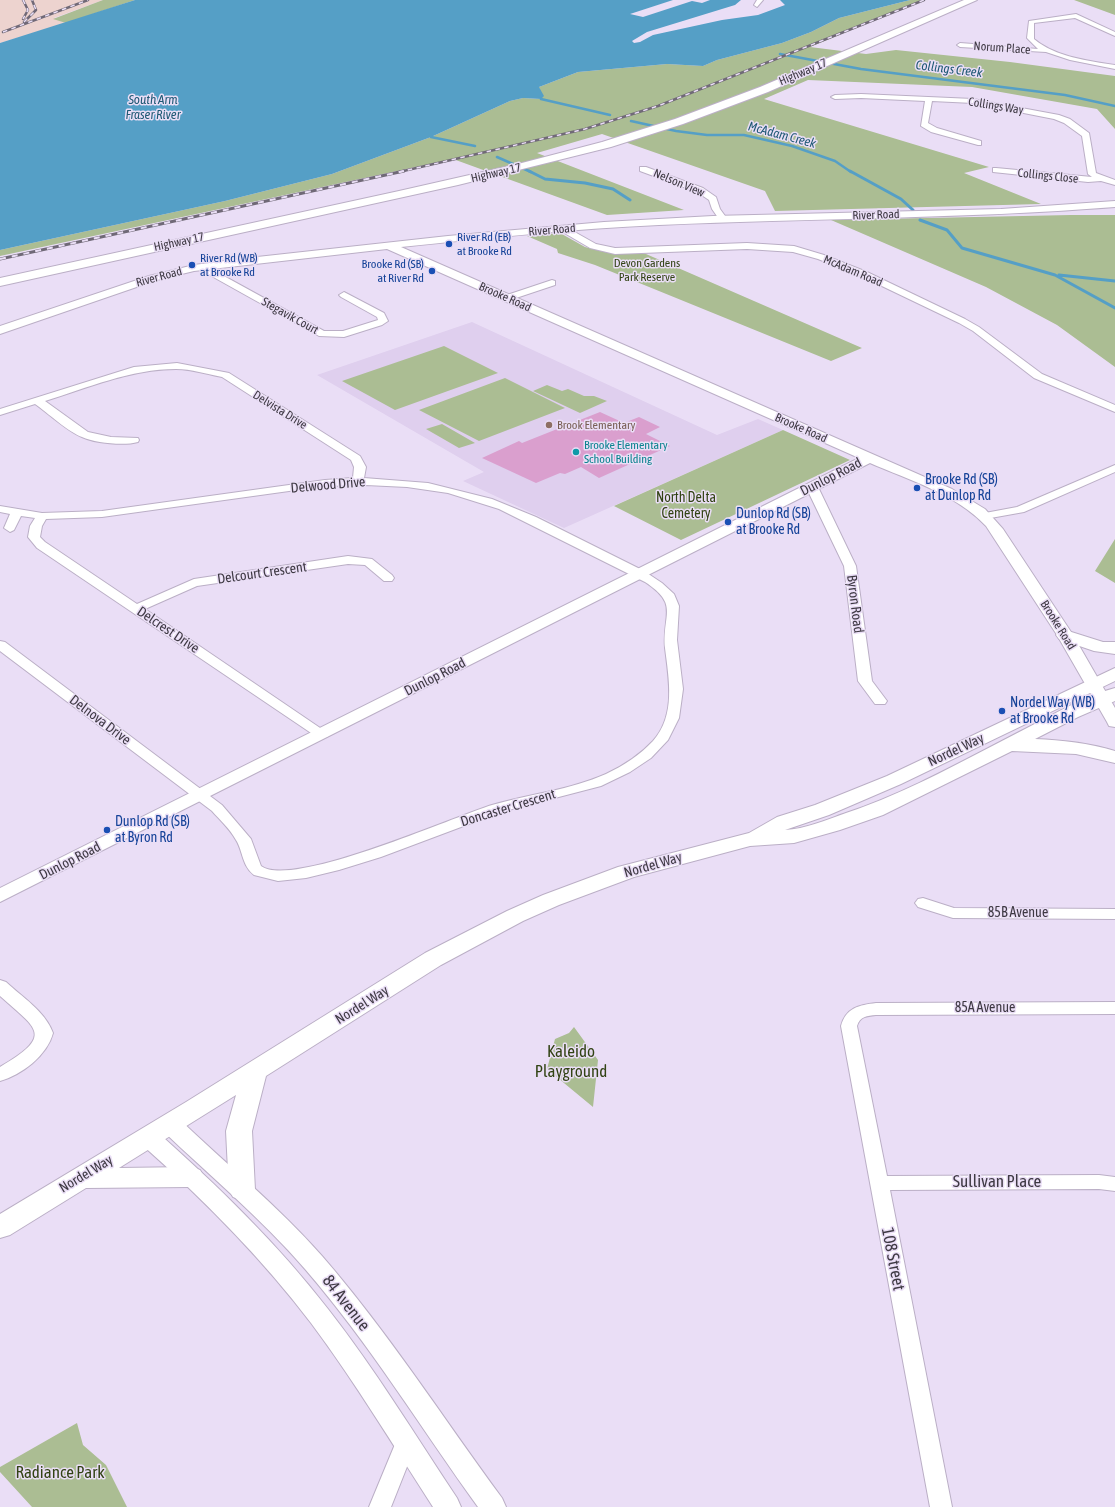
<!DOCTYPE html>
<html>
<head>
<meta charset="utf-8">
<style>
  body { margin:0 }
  canvas { display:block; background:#eadef6 }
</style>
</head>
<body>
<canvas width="1115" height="1507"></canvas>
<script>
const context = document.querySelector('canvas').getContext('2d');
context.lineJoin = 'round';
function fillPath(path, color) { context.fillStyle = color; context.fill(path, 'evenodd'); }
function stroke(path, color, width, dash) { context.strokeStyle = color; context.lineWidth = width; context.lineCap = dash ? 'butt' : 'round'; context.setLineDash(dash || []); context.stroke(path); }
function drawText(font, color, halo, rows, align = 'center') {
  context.font = font + ' "Asap Condensed",sans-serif'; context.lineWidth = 3; context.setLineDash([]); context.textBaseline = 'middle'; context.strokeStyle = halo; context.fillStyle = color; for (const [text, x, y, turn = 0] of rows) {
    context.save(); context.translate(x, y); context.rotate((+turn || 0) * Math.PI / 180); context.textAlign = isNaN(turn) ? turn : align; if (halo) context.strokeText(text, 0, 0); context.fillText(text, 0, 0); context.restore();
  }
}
fillPath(new Path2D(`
  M0 0H103L54 18 66 23 0 43Z`), '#edd3cf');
fillPath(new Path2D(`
  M472 322 717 435 758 419 783 430 564 528 463 481 484 472 317 375Z`), '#dfcfee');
fillPath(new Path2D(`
  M103 0H135L66 23 53 19Z
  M910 0H923L810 47 866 54 896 50 1010 62 1115 76V129L1097 109 972 87 808 80 764 99 989 167 964 173 1041 204 775 211 765 191 602 134 537 153 684 210 607 215 453 159 0 256V250L225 201 332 174 431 137 510 101 523 98 541 99 539 87 578 72 667 64 703 66 717 60 782 43 811 32 839 18Z
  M1074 0H1115V15Z
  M1071 215H1115V367L1057 325 986 287 831 220Z
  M560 233 585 247 609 253 646 254 862 348 831 361 595 265 558 253 557 249 527 236Z
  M444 346 498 373 395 410 342 381Z
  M505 378 565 408 479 441 419 410Z
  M547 385 562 391 568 389 584 396H594L607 401 580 413 533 391Z
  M442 424 475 443 459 448 426 429Z
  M783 430 850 460 681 540 614 506Z
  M1115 539V583L1095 571Z
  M574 1027 598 1060 593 1107 547 1069 555 1039 569 1033Z
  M77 1423 83 1445 106 1465 127 1507H32L0 1472V1467Z`), '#abbd93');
fillPath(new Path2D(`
  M135 0H741L735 5 647 32 632 41 634 43 640 42 653 35 722 20 758 15 785 5 780 0H910L839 18 811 32 782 43 717 60 703 66 667 64 578 72 539 87 544 96 541 99 523 98 510 101 431 137 332 174 225 201 0 250V43Z`), '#559fc6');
fillPath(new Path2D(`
  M673 0H710L702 3 692 1 643 17 630 14Z`), '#eadef6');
stroke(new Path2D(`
  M780 54 861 69 1065 95 1115 106
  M541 99 610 115
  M631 121 676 131 707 135H744L792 146 835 161 851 172
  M431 137 475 146
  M497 157 531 172`), '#559fc6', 2.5);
stroke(new Path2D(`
  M529 171 545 179 585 183 613 189 630 200
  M850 171 901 199 913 210
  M920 220 947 230 962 248 1055 275 1115 308
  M1059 275 1115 281`), '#559fc6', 3);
fillPath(new Path2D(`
  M600 412 624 423 639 417 660 427 646 434 670 446 599 478 581 467 565 474 560 473 536 483 482 458 519 441 522 443Z`), '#da9fce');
const minor = new Path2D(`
  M757 0H763L757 7 754 5Z
  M1076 14 1115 32V36L1075 18 1034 23V39C1055 57 1089 61 1115 65V69L1070 60 1046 52 960 47 957 45 960 43 1038 49 1027 38 1029 21Z
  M861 94 973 99 1059 115 1070 119 1089 133 1096 173 1115 180V185L1101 181 1088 182 993 172V168H996L1092 177 1088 174 1082 136 1064 123 1054 119 973 103 932 101 928 123 937 128 981 141V145H978L931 132 921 126 925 101 861 98 835 99 831 97 835 95Z
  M640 167H646L703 188 716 197 720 209 728 220 727 222H721L712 209 709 200 697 192 640 171Z
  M564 226 596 244 615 248 747 243 794 246 824 255 867 272 965 319 979 327 1042 374 1115 405V412L1034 378 973 331 959 323 861 276 818 259 793 252 747 249 615 254 590 248 561 231 560 229Z
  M202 264 324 331H343L378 320 377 317 341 297 339 295 344 292 384 313 388 321 382 325 344 337 319 336 199 269 198 267Z
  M552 280 555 281V285L507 301 502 298 504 296Z
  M177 363 229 373 360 456 366 467 364 478 428 483 492 499 536 517 644 571 662 583 674 594 679 606 677 640 683 689 679 718 668 740 651 758 630 772 601 786 501 812 381 857 339 870 306 878 278 881 254 875C242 866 243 851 236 840 230 829 220 820 212 811L0 651V641L5 642 222 805 251 839 261 866C292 889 453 817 492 805 530 794 570 790 606 774 623 766 640 755 653 741 676 715 669 680 665 648 662 614 680 605 645 582L499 509 448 493 407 487 366 485 325 486 102 517 46 519 42 526 40 537 45 542 137 604 194 579 348 556 372 559 392 575 394 578 392 581H384L365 565 348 564 197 586 145 609 329 734 327 737H317L37 548 28 537 30 526 35 518 21 516 14 530 10 532 4 528 10 514 0 512V506L42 513 102 511 325 480 353 478 354 467 351 460 222 377C207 374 191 369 176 369 131 369 87 388 45 401L88 432 111 437 138 438 139 440 138 442C124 446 95 443 82 437 68 432 48 413 35 404L0 415V409L134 367Z
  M1115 465V472L1024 512 985 519 979 516 985 513 1017 507Z
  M812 484 818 487 856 566 872 681 887 701 885 704H875L858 681 844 566 806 487Z
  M923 898 954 908 1115 909V919L953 918 918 907 915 903 918 899Z
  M0 980 6 982C22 997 45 1011 53 1033 47 1056 21 1075 0 1081V1067C54 1035 38 1030 0 996Z
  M1115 1002V1014L876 1015C867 1016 860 1016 857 1026L887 1176 1099 1175 1115 1177V1191L1099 1189 890 1190 952 1507H930L841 1026C846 1008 859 1005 876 1003Z
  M405 1435 412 1437 416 1444 391 1507H369L398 1437Z`);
const tertiary = new Path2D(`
  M1115 201V207C963 219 811 218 659 225 573 229 487 238 401 247L952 489 985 509 1003 529 1073 635 1115 708V727L1109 726 1107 722 1057 635 986 526C956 494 909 480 870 463L0 902V888L859 458 387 249 194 271 157 280 0 334V326L149 276 194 265 239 259 448 236 604 222 713 216 1001 209Z
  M170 1116 178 1118C226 1164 278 1206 322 1256 388 1332 443 1418 502 1498L506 1507H478C421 1428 369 1343 305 1269 262 1219 210 1176 162 1130L159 1124 162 1118Z
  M148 1129 156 1131C218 1186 277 1243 328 1309 375 1369 415 1435 457 1498L461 1507H433C393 1445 355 1382 311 1323 261 1257 202 1198 140 1143L137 1137 140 1131Z`);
const secondary = new Path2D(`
  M1065 630 1103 642H1115V654L1094 651 1059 639 1056 635 1059 631Z
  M1115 668V681L901 784 829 815 785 830C805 829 826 820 846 813 909 792 968 758 1027 728 1055 714 1084 696 1115 688V701L1078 717 1035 739C1062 740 1089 743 1115 751V763L1076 754 1012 751 883 815 840 830 794 843 750 846 634 877 559 905 523 921 441 965 266 1076 252 1131 255 1190 251 1197 242 1200 233 1197 229 1190 226 1131 236 1095 119 1168 191 1167 200 1170 204 1177 200 1184 191 1187 86 1188 10 1235 0 1238V1214L186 1102 425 953 507 911 543 895 618 867 749 833 777 817 815 805 887 776Z`);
const motorway = new Path2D(`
  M964 0H977L768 92 683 124 611 147 458 185 0 286V278L399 191 518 164 602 142 675 119 760 87Z`);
stroke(minor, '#bbafc6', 2);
stroke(tertiary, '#bbafc6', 2);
stroke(secondary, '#bbafc6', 2);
stroke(motorway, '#bbafc6', 2);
fillPath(minor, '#fff');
fillPath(tertiary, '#fff');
fillPath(secondary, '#fff');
fillPath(motorway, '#fff');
const railFar1 = new Path2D(`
  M23 0 28 10 23 19
  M24 22 36 10 32 0
  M3 32 88 0
  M399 172 585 129 658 106 924 0`);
const rail = new Path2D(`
  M0 259 404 171`);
stroke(railFar1, '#706977', 2.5);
stroke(rail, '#706977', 3);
stroke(railFar1, '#eadef6', 1.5, [4.5]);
stroke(rail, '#eadef6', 2, [6]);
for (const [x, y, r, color] of [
  [449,244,4,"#1a4fb4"],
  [192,265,4,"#1a4fb4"],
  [432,271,4,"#1a4fb4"],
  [549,425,4,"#8d6e63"],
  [576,452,4,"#0f9aa8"],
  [917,488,4,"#1a4fb4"],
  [728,522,4,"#1a4fb4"],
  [1002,711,4,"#1a4fb4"],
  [107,830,4,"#1a4fb4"]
]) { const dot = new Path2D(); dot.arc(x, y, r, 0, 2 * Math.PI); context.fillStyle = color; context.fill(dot); stroke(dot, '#eadef6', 1.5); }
drawText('12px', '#3e3943', '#eadef6', [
  ["Norum Place",1002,48,4],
  ["Highway 17",803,72,-23],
  ["Collings Way",996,106,9],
  ["Highway 17",496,173,-13],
  ["Collings Close",1048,176,6],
  ["Nelson View",679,183,23],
  ["River Road",876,215,-2],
  ["River Road",552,230,-5],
  ["Highway 17",179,242,-12],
  ["McAdam Road",853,271,23],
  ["River Road",159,277,-15],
  ["Brooke Road",505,297,24],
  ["Stegavik Court",290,316,29],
  ["Delvista Drive",280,410,32],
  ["Brooke Road",801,428,24],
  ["Brooke Road",1058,625,58]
]);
drawText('12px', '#164399', '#eadef6', [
  ["River Rd (EB)",457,237],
  ["at Brooke Rd",457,251],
  ["River Rd (WB)",200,258],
  ["at Brooke Rd",200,272],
  ["Brooke Rd (SB)",424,264,"right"],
  ["at River Rd",424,278,"right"]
], 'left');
drawText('12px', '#324314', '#eadef6', [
  ["Devon Gardens",647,263],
  ["Park Reserve",647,277]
]);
drawText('12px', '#785e54', '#eadef6', [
  ["Brook Elementary",557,425]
], 'left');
drawText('12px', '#0d838f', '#eadef6', [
  ["Brooke Elementary",584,445],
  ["School Building",584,459]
], 'left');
drawText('italic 13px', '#1e5874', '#eadef6', [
  ["Collings Creek",949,69,7],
  ["South Arm",153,100],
  ["Fraser River",153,115],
  ["McAdam Creek",782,135,15]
]);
drawText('14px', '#3e3943', '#eadef6', [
  ["Dunlop Road",831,477,-27],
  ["Delwood Drive",328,485,-5],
  ["Delcourt Crescent",262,573,-8],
  ["Byron Road",855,604,83],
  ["Delcrest Drive",168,630,34],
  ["Dunlop Road",435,677,-27],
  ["Delnova Drive",100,720,37],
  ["Nordel Way",956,750,-25],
  ["Doncaster Crescent",508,808,-17],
  ["Dunlop Road",70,861,-27],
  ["Nordel Way",653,865,-16],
  ["85B Avenue",1018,913],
  ["Nordel Way",362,1005,-32],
  ["85A Avenue",985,1008],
  ["Nordel Way",86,1174,-31]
]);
drawText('14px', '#164399', '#eadef6', [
  ["Brooke Rd (SB)",925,480],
  ["at Dunlop Rd",925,496],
  ["Dunlop Rd (SB)",736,514],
  ["at Brooke Rd",736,530],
  ["Nordel Way (WB)",1010,703],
  ["at Brooke Rd",1010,719],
  ["Dunlop Rd (SB)",115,822],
  ["at Byron Rd",115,838]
], 'left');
drawText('14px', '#324314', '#eadef6', [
  ["North Delta",686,498],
  ["Cemetery",686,514]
]);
drawText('17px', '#324314', '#eadef6', [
  ["Kaleido",571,1052],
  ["Playground",571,1072],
  ["Radiance Park",60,1473]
]);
drawText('17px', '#3e3943', '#eadef6', [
  ["Sullivan Place",997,1182],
  ["108 Street",893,1259,79],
  ["84 Avenue",346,1303,52]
]);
</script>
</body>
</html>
